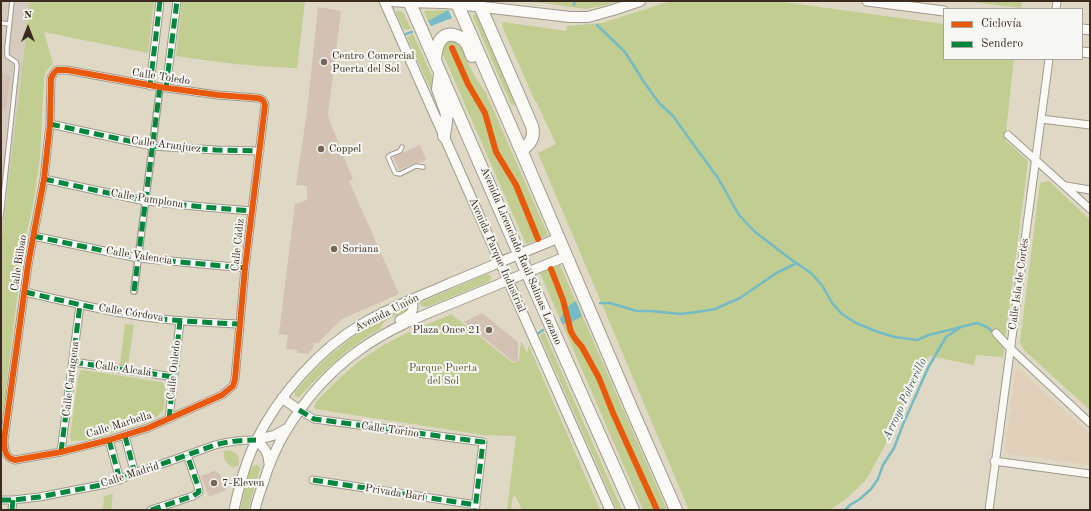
<!DOCTYPE html>
<html>
<head>
<meta charset="utf-8">
<style>
  body { margin:0 }
  #map { position:relative; width:1091px; height:511px; overflow:hidden; background:#ded8c4; font-family:"Old Standard TT",serif }
  canvas { display:block }
  .frame { position:absolute; inset:0; border:2px solid #3b2a1e; pointer-events:none }
  .legend { position:absolute; left:943px; top:8px; width:140px; height:52px; box-sizing:border-box; background:#f6f6f2; border:1px solid #aba49d; margin:0; padding:5px 7px; list-style:none; font-size:12px; color:#3b2a1e }
  .legend li { display:flex; align-items:center; gap:8px; height:20px }
  .legend b { width:20px; border:1px solid #aba49d }
  .north { position:absolute; left:8px; top:8px; width:40px; height:40px; -webkit-text-stroke:3px #f6f6f2; paint-order:stroke; rotate:0deg; font-size:11px; font-weight:700; line-height:16px; text-align:center; color:#3b2a1e }
  .north::after { content:''; display:block; margin:auto; width:14px; height:18px; background:#3b2a1e; clip-path:polygon(50% 0,100% 100%,50% 72%,0 100%) }
</style>
</head>
<body>
<div id="map">
<canvas width="1091" height="511"></canvas>
<div class="frame"></div>
<ul class="legend">
<li><b style="height:5px;background:#e8590c"></b>Ciclovía</li>
<li><b style="height:5px;background:#00873e"></b>Sendero</li>
</ul>
<div class="north">N</div>
</div>
<script>
const context = document.querySelector('canvas').getContext('2d');
context.lineJoin = 'round';
function fillPath(path, color) { context.fillStyle = color; context.fill(path, 'evenodd'); }
function stroke(path, color, width, dash) { context.strokeStyle = color; context.lineWidth = width; context.lineCap = dash ? 'butt' : 'round'; context.setLineDash(dash || []); context.stroke(path); }
function drawText(font, color, halo, rows, align = 'center') {
  context.font = font + ' "Old Standard TT",serif'; context.lineWidth = 4; context.setLineDash([]); context.textBaseline = 'middle'; context.strokeStyle = halo; context.fillStyle = color; for (const [text, x, y, turn = 0] of rows) {
    context.save(); context.translate(x, y); context.rotate((+turn || 0) * Math.PI / 180); context.textAlign = isNaN(turn) ? turn : align; if (halo) context.strokeText(text, 0, 0); context.fillText(text, 0, 0); context.restore();
  }
}
fillPath(new Path2D(`
  M1017 368 1090 434V465L1010 454 1006 452 1005 447 1016 370Z`), '#e1cfba');
fillPath(new Path2D(`
  M1 1H30L1 245Z`), '#d5cbbe');
fillPath(new Path2D(`
  M30 1H154L148 53 44 32 53 64 46 71 44 78 40 157 33 205 23 249 1 429V245Z
  M182 1H305L297 68C257 67 216 62 176 56Z
  M529 1H618L605 5 586 9Z
  M671 1H776L944 24V59H1014L1005 140 1028 161 1003 357 976 355 974 365 929 356 883 449 866 480 845 500 829 510H689L538 153 556 144 537 103 535 101 502 26 503 22 566 31 567 26 602 23Z
  M964 1H1022L1021 8Z
  M448 10 428 21 424 11Z
  M395 11 403 12 411 29 404 30Z
  M474 14 477 15 515 102 514 105H512L511 104 473 17V15Z
  M413 34 432 76 434 92 442 115 407 37Z
  M449 41 456 42 460 46 475 77 486 93 548 235 526 244 442 52 444 45Z
  M1049 181 1090 220V410L1024 350 1020 342 1040 183Z
  M560 265 667 510H643L540 273Z
  M487 274 491 276V278L490 281 427 307 422 306 419 303Z
  M409 307 410 309 388 319 384 322 380 329 368 336 347 351 317 378 299 397 295 396V392C317 366 343 341 372 325 384 318 397 313 409 307Z
  M451 314 513 363 519 361 521 341 527 353 529 346 600 510H522L516 497 513 496 511 510H507L516 436 483 435 315 409 314 407 316 402C341 376 363 355 395 339 413 329 433 323 451 314Z
  M125 324 134 325 128 365 120 364Z
  M544 332 622 510H617L540 336Z
  M83 370 161 382 163 383 165 387 164 409 158 416 150 420 90 440 71 441 70 437 78 378 80 371Z
  M226 450C235 451 242 456 238 466L232 467C227 464 222 458 224 452Z
  M254 465H258L260 469 248 510H240L249 472 252 467Z
  M113 494 111 510H103L104 496Z`), '#c2cd92');
fillPath(new Path2D(`
  M448 10 452 18 431 26 428 21Z
  M576 301 582 316 572 322 562 324 560 319C564 312 568 305 576 301Z`), '#74bbc5');
stroke(new Path2D(`
  M574 5 575 1
  M597 25 625 52 644 82 659 103 673 116 696 148 718 178 739 215 754 231 789 258 811 273 822 285 832 303 842 314 856 323 878 332 895 337 917 340 929 335 961 327
  M406 34 412 32
  M600 303H610L637 311H651L680 314 697 312 715 309 740 298 778 272 795 264
  M539 333 543 330
  M845 510 850 505 860 499 871 489 878 479 883 465 894 448 904 422 928 368 946 337 961 327 977 323 987 327 995 334`), '#74bbc5', 2.5);
fillPath(new Path2D(`
  M318 7 341 11 328 114 329 119 353 180 349 181 399 294 342 319 318 343H313V348L308 354 297 353V350L286 349 288 335 279 334 295 204 307 200V186L296 185 307 112Z
  M1 73 10 75 6 109H1Z
  M420 145 426 160 418 163H415L399 170 393 157Z
  M482 313 518 342V361L514 362 464 322Z
  M214 471 220 474 226 490 209 497 201 476Z`), '#d3c1b3');
const service = new Path2D(`
  M1 23 9 24
  M402 147 400 151 390 155 388 157 395 173 400 174 416 166 423 167
  M1 217 17 66 16 62 7 56V48L12 1`);
const pedestrian = new Path2D(`
  M134 291 160 87`);
const minor = new Path2D(`
  M1056 9 1057 1
  M57 70H67L160 87 218 95 257 98C262 99 264 100 265 105L245 268 235 379 233 386 222 395 148 428 109 440 61 452 15 460C5 458 4 449 4 440L28 265 44 179 50 124 51 78 54 73Z
  M150 86 160 1
  M166 88 177 1
  M1041 119 1090 125
  M50 124 152 146 216 150 260 151
  M1008 135 1090 209
  M44 179 145 201 204 207 252 211
  M1066 186 1090 190
  M33 236 138 258 245 268
  M25 292C59 300 93 308 127 314 164 321 202 322 239 324
  M996 333 1010 348 1090 423
  M73 362 174 377
  M299 410 314 419 322 420 483 442 475 510
  M169 419 180 321
  M125 436 135 474
  M109 440 120 480
  M61 452 80 305
  M994 461 1090 474
  M313 480 476 505
  M1 500H13L39 497 106 484 215 445C229 441 242 440 256 440
  M12 510 13 500
  M151 510 193 496 199 492 198 486 187 455
  M989 510 1049 59`);
const tertiary = new Path2D(`
  M384 1 610 510
  M867 1 944 11
  M1082 29 1090 30
  M1082 52 1090 53
  M400 320C411 315 415 312 412 300
  M282 398 299 410
  M256 440 275 435 286 429
  M256 440C264 447 269 453 269 464
  M234 510C239 486 245 463 256 441 278 396 319 349 362 324 390 307 421 296 450 283 487 268 523 252 559 238
  M255 510C257 501 260 492 263 484 269 464 275 449 286 431 304 401 329 372 358 351 388 329 423 315 458 301 494 286 531 271 567 256`);
const secondary = new Path2D(`
  M392 1C414 3 435 2 457 4L570 17H588L613 10 640 1`);
const primary = new Path2D(`
  M409 1 527 272 633 510
  M456 1 521 150 633 412 676 510
  M478 1 532 126C535 137 531 144 521 150
  M435 59C436 49 439 32 454 35 458 36 462 38 465 41 468 45 470 51 472 56
  M440 74 438 89 447 114 444 136`);
stroke(service, '#9f9a8d', 5.5);
stroke(pedestrian, '#9f9a8d', 8);
stroke(minor, '#9f9a8d', 9);
stroke(tertiary, '#9f9a8d', 11);
stroke(secondary, '#9f9a8d', 12);
stroke(primary, '#9f9a8d', 14);
stroke(service, '#faf9f6', 3.5);
stroke(pedestrian, '#faf9f6', 5.5);
stroke(minor, '#faf9f6', 7);
stroke(tertiary, '#faf9f6', 9);
stroke(secondary, '#faf9f6', 10);
stroke(primary, '#faf9f6', 12);
stroke(new Path2D(`
  M150 86 160 1
  M166 88 177 1
  M50 124 152 146 216 150 260 151
  M44 179 145 201 204 207 252 211
  M33 236 138 258 245 268
  M134 291 160 87
  M25 292C59 300 93 308 127 314 164 321 202 322 239 324
  M73 362 174 377
  M299 410 314 419 322 420 483 442 475 510
  M169 419 180 321
  M125 436 135 474
  M109 440 120 480
  M61 452 80 305
  M313 480 476 505
  M1 500H13L39 497 106 484 215 445C229 441 242 440 256 440
  M12 510 13 500
  M151 510 193 496 199 492 198 486 187 455`), '#00873e', 5, [10, 5]);
stroke(new Path2D(`
  M452 48 468 84 485 113 496 152 516 185 538 239
  M57 70H67L160 87 218 95 257 98C262 99 264 100 265 105L245 268 235 379 233 386 222 395 148 428 109 440 61 452 15 460C5 458 4 449 4 440L28 265 44 179 50 124 51 78 54 73Z
  M551 269 563 300 571 332 576 340 582 347 599 378 613 413 657 510`), '#e8590c', 6);
for (const [x, y, r, color] of [
  [324,62,4,"#746758"],
  [321,149,4,"#746758"],
  [334,249,4,"#746758"],
  [489,330,4,"#746758"],
  [214,483,4,"#746758"]
]) { const dot = new Path2D(); dot.arc(x, y, r, 0, 2 * Math.PI); context.fillStyle = color; context.fill(dot); stroke(dot, '#f6f6f2', 1.5); }
drawText('11px', '#3b2a1e', '#f6f6f2', [
  ["Centro Comercial",332,56],
  ["Puerta del Sol",332,69],
  ["Coppel",329,149],
  ["Soriana",342,249],
  ["Plaza Once 21",481,330,"right"],
  ["7-Eleven",222,483]
], 'left');
drawText('11px', '#3b2a1e', '#f6f6f2', [
  ["Calle Toledo",161,77,9],
  ["Calle Aranjuez",166,145,7],
  ["Calle Pamplona",147,199,9],
  ["Calle Cádiz",238,245,-84],
  ["Avenida Parque Industrial",497,255,66],
  ["Calle Valencia",139,256,9],
  ["Avenida Licenciado Raúl Salinas Lozano",521,256,67],
  ["Calle Bilbao",19,263,-81],
  ["Calle Isla de Cortés",1019,284,-82],
  ["Calle Córdova",131,313,9],
  ["Avenida Unión",387,313,-27],
  ["Calle Alcalá",123,369,8],
  ["Calle Ouledo",174,370,-84],
  ["Calle Cartagena",71,379,-83],
  ["Calle Marbella",119,425,-17],
  ["Calle Torino",390,430,8],
  ["Calle Madrid",130,475,-18],
  ["Privada Barí",395,493,9]
]);
drawText('11px', '#5d5834', '#f6f6f2', [
  ["Parque Puerta",443,368],
  ["del Sol",443,381]
]);
drawText('italic 12px', '#3f5959', '#f6f6f2', [
  ["Arroyo Potrerillo",905,399,-65]
]);
</script>
</body>
</html>
